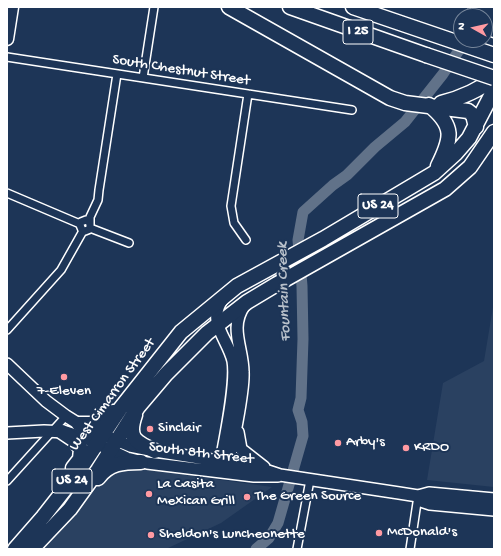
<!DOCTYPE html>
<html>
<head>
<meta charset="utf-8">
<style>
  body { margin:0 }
  #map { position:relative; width:501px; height:556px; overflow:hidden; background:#1d3557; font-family:"Gochi Hand",sans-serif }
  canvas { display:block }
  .frame { position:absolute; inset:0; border:8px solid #fff; pointer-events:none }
  .north { position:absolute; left:453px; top:8px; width:40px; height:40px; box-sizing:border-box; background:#1d3557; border:1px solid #77869a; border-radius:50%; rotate:278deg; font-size:11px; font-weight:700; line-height:16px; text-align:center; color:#fff }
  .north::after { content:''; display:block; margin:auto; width:14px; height:18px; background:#ff9aa2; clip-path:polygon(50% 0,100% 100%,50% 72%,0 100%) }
</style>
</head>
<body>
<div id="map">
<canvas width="501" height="556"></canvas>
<div class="frame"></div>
<div class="north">N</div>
</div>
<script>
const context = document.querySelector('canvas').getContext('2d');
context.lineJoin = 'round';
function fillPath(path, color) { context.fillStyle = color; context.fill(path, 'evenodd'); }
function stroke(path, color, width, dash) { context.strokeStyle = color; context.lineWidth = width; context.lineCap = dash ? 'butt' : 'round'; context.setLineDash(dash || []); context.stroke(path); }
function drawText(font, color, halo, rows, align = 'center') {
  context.font = font + ' "Gochi Hand",sans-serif'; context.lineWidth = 4; context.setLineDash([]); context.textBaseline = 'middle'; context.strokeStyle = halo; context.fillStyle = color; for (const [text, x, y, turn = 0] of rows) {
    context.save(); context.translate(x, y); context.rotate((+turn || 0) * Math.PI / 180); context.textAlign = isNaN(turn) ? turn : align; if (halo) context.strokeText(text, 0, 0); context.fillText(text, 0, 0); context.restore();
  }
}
fillPath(new Path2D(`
  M494 301V487L427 480 443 383 484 361Z
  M123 468H134L272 487 221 523 166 549H43L108 475Z`), '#2a4161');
stroke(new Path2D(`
  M471 16 473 7
  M256 549 269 538 278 523 303 436 302 422 298 410 301 398 303 339 302 286 298 240 303 212 333 185 347 175 375 147 405 122 443 74 466 40`), '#617289', 11);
const street = new Path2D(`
  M7 57 352 110
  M143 78 154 7
  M7 193 80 224
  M89 222 86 220 81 222 80 225 82 230 85 231 90 229V217L98 200 99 190 117 74
  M90 228 129 243
  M246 240 234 223 231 206 248 94
  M7 330 61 270 83 231
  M7 481 66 416
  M297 549 310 480
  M410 549 418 496`);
const secondary = new Path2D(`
  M7 364 46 401 66 416 82 426 130 446 155 451 256 467 280 475 399 493 418 496 429 493 494 499
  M238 432 241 449 264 467
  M7 433 44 431 66 432 87 439 127 458 147 463 254 476H278
  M222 467 221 461C225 438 237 383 233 361 228 339 206 321 223 299
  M225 468C232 457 244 387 243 372 243 348 229 328 244 306
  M418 496 421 501 430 504 494 510`);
const primary = new Path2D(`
  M7 39 12 7`);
const highway = new Path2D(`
  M229 7 390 98 405 103 468 111 473 115 476 127
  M290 7 426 55
  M353 7 494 55
  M478 9 494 12
  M485 16 494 30
  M441 103C461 98 478 91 494 78
  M429 105C455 126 452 138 438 166
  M135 415C127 438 135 442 155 451
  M79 424H99L113 412
  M62 432 74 440 81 449 80 459 73 468
  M98 478C109 463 123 462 141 462
  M15 549 43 517 76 475 120 409 181 332 237 286 323 239 434 173 456 153 469 138 494 90
  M32 549 70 509 98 470 138 407 166 374 207 333 247 302 277 284 445 189 470 167 494 132`);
stroke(street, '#fff', 10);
stroke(secondary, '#fff', 14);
stroke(primary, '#fff', 15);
stroke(highway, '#fff', 17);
stroke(street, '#1d3557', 7);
stroke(secondary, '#1d3557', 11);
stroke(primary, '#1d3557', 12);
stroke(highway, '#1d3557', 14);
const highwayBridge = new Path2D(`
  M426 55 494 78`);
stroke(highwayBridge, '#fff', 17, []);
stroke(highwayBridge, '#1d3557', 14);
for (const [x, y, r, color] of [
  [64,377,4,"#ff9aa2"],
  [150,429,4,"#ff9aa2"],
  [338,443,4,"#ff9aa2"],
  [406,448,4,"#ff9aa2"],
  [149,494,4,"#ff9aa2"],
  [247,497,4,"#ff9aa2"],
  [379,533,4,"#ff9aa2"],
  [151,535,4,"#ff9aa2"]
]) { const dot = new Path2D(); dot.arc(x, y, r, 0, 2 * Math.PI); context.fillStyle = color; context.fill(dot); stroke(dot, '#1d3557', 1.5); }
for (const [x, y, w] of [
  [358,32,30],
  [378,206,40],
  [72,481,40]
]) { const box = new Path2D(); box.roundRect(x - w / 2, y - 12, w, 24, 3); context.fillStyle = '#1d3557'; context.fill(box); stroke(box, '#fff', 1); }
drawText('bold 14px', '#fff', null, [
  ["I 25",358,32],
  ["US 24",378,206],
  ["US 24",72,481]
]);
drawText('15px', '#fff', '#1d3557', [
  ["South Chestnut Street",181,71,9],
  ["West Cimarron Street",113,395,-54],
  ["South 8th Street",201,454,7]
]);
drawText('15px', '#fff', '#1d3557', [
  ["7-Eleven",64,392,"center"],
  ["Sinclair",158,429],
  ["Arby's",346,443],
  ["KRDO",414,448],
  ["La Casita",157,485],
  ["Mexican Grill",157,502],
  ["The Green Source",255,497],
  ["McDonald's",387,533],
  ["Sheldon's Luncheonette",159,535]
], 'left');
drawText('italic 16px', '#b8c0ca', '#1d3557', [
  ["Fountain Creek",285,292,-92]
]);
</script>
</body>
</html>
